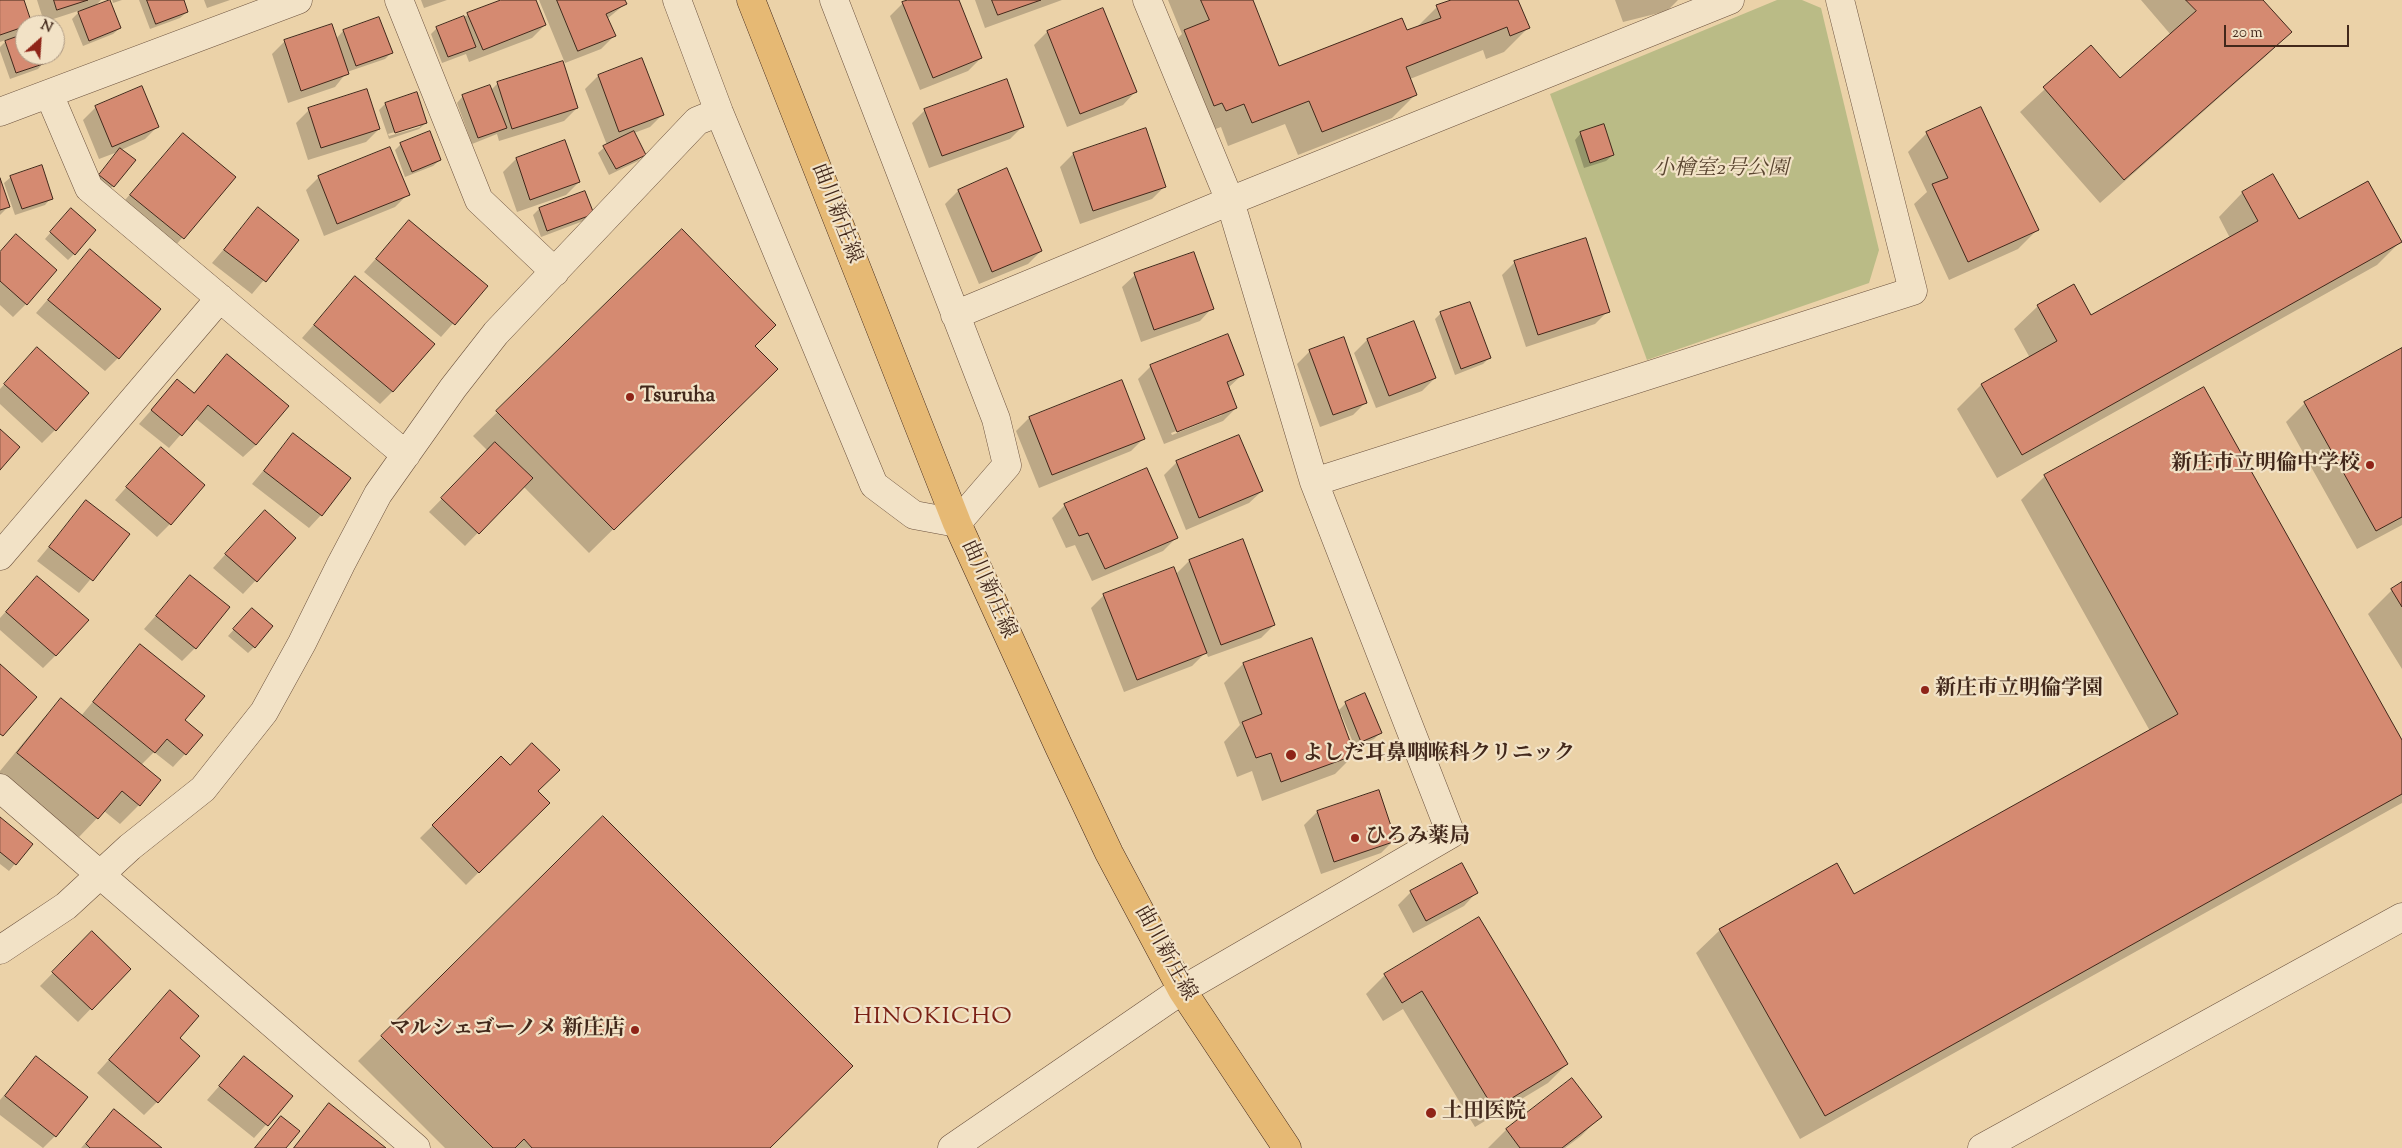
<!DOCTYPE html>
<html>
<head>
<meta charset="utf-8">
<style>
  body { margin:0 }
  #map { position:relative; width:2402px; height:1148px; overflow:hidden; background:#ebd2a8; font-family:"Sorts Mill Goudy",serif }
  canvas { display:block }
  .north { position:absolute; left:15px; top:15px; width:50px; height:50px; box-sizing:border-box; background:#f2e2c6; border:1px solid #ac9882; border-radius:50%; rotate:26deg; font-size:14px; font-weight:700; line-height:20px; text-align:center; color:#42281b }
  .north::after { content:''; display:block; margin:auto; width:18px; height:22px; background:#8f2418; clip-path:polygon(50% 0,100% 100%,50% 72%,0 100%) }
  .scale { position:absolute; left:2224px; top:25px; width:125px; height:22px; box-sizing:border-box; border:2px solid #42281b; border-top:0; padding-left:6px; font-size:15px; line-height:18px; white-space:nowrap; color:#42281b; -webkit-text-stroke:4px #f2e2c6; paint-order:stroke }
</style>
</head>
<body>
<div id="map">
<canvas width="2402" height="1148"></canvas>
<div class="north">N</div>
<div class="scale">20 m</div>
</div>
<script>
const context = document.querySelector('canvas').getContext('2d');
context.lineJoin = 'round';
function fillPath(path, color) { context.fillStyle = color; context.fill(path, 'evenodd'); }
function stroke(path, color, width, dash) { context.strokeStyle = color; context.lineWidth = width; context.lineCap = dash ? 'butt' : 'round'; context.setLineDash(dash || []); context.stroke(path); }
function drawText(font, color, halo, rows, align = 'center') {
  context.font = font + ' "Sorts Mill Goudy","Noto Serif JP",serif'; context.lineWidth = 4.5; context.setLineDash([]); context.textBaseline = 'middle'; context.strokeStyle = halo; context.fillStyle = color; for (const [text, x, y, turn = 0] of rows) {
    context.save(); context.translate(x, y); context.rotate((+turn || 0) * Math.PI / 180); context.textAlign = isNaN(turn) ? turn : align; if (halo) context.strokeText(text, 0, 0); context.fillText(text, 0, 0); context.restore();
  }
}
fillPath(new Path2D(`
  M1777 0H1802L1821 8 1879 250 1869 283 1647 360 1550 94Z`), '#babb86');
fillPath(new Path2D(`
  M0 0H22L25 29 15 39 25 35V55H41L44 62 38 69 10 79 0 51V47L8 39 0 42Z
  M37 0H101L95 6 120 28 113 34 83 46 72 19 81 10 44 22Z
  M112 0H122L113 3Z
  M139 0H182L187 12 180 18 150 29Z
  M204 0H230L207 8Z
  M421 0H447L424 8Z
  M504 0H535L545 25 532 38 469 62 466 54 442 63 431 34 437 28Z
  M539 0H624L625 4 607 19 614 36 601 49 565 63Z
  M911 0H957L981 58 968 71 920 90 890 16 903 3Z
  M975 0H1062L985 28Z
  M1168 0H1251L1278 68 1415 29 1437 7 1455 0H1517L1528 28 1504 52 1486 59 1483 50 1410 79 1416 94 1392 118 1298 155 1285 124 1228 146 1221 127 1202 134 1161 55 1182 34Z
  M1615 0H1678L1667 11 1623 22Z
  M2141 0H2262L2290 32 2266 56 2100 203 2020 112 2091 47 2120 80 2171 35Z
  M1103 10 1135 92 1123 105 1067 127 1034 45 1047 32Z
  M378 19 391 53 385 59 347 72 335 87 288 103 272 54 285 41 336 39 343 31Z
  M642 60 663 114 650 127 634 133 644 154 638 161 609 175 598 153 607 145 585 89 598 76Z
  M498 83 577 108 564 121 499 141 497 134 472 144 457 103 463 96 491 90Z
  M385 104 426 123 419 129 389 139 379 110ZM420 124V127L389 136 388 134Z
  M96 107 158 126 145 139 121 150 113 186 107 192 94 182 120 151 99 159 83 120Z
  M309 110 379 129 366 142 308 160 296 123Z
  M925 110 1023 126 1010 139 929 168 912 123Z
  M1581 133 1613 155 1606 161 1584 168 1575 140Z
  M1927 133 2037 230 2018 249 1949 280 1914 204 1927 192 1908 152Z
  M183 134 234 177 170 252 118 208Z
  M565 142 579 182 566 195 517 212 503 172 516 159Z
  M401 144 440 160 433 166 405 177 395 150Z
  M1073 154 1165 186 1152 199 1080 224 1060 167Z
  M1007 170 1041 251 1028 264 979 284 945 204 958 191Z
  M2273 176 2299 221 2401 241 2377 265 1997 478 1957 409 1981 385 2030 358 2014 329 2038 306 2091 316 2230 238 2219 217 2242 193Z
  M11 177 51 198 45 205 15 215 4 183Z
  M319 177 408 194 395 207 324 236 306 190Z
  M0 182 8 207 0 215Z
  M584 193 592 214 586 220 541 237 533 215 539 209Z
  M258 209 297 241 252 294 212 263Z
  M65 216 74 254 68 260 45 239Z
  M409 221 486 286 441 337 364 272Z
  M682 231 754 346 752 393 589 553 523 486 465 546 429 512 488 451 473 436Z
  M90 251 118 358 105 371 36 313Z
  M0 252 26 304 13 317 0 305Z
  M1515 262 1608 311 1595 324 1526 347 1502 275Z
  M1135 275 1212 308 1200 321 1141 342 1122 287Z
  M355 278 393 391 380 404 302 338Z
  M1441 313 1489 358 1483 364 1455 375 1435 319Z
  M1413 322 1435 378 1422 391 1376 408 1354 353 1367 340Z
  M2402 350V525L2357 549 2286 422 2305 403Z
  M1310 351 1366 402 1353 415 1320 427 1297 364Z
  M227 356 256 445 243 457 195 418 169 448 139 424 177 381 193 394Z
  M25 362 55 430 42 443 0 404V389Z
  M1151 366 1243 374 1228 388 1236 408 1223 421 1164 444 1138 379ZM1222 413V415L1172 435 1171 433Z
  M1121 382 1144 438 1131 451 1039 488 1016 431 1029 418Z
  M2203 388 2402 743V803L1800 1139 1696 953 1720 930 1854 895 2150 731 2021 500 2045 476Z
  M293 435 321 515 309 528 252 484Z
  M161 448 170 524 157 537 115 500Z
  M1177 462 1262 491 1249 503 1186 530 1164 475Z
  M86 502 128 534 79 593 37 561Z
  M1065 505 1176 538 1163 551 1092 581 1075 545 1066 548 1052 518Z
  M252 525 295 538 243 594 213 568Z
  M1243 541 1274 625 1261 638 1208 657 1206 652 1192 666 1124 692 1091 608 1104 595 1175 575 1189 561Z
  M190 577 195 648 182 661 144 629Z
  M2402 584V669L2368 614 2392 590Z
  M25 590 56 655 43 668 0 630V618Z
  M246 616 254 647 248 653 228 636Z
  M1311 639 1338 711 1346 703 1380 733 1374 739 1355 747 1341 714H1339L1354 755 1335 774 1262 801 1252 771 1237 777 1224 742 1240 725 1224 683 1243 664Z
  M140 645 183 720 185 754 173 767 154 752 141 765 139 805 120 824 104 811 79 837 0 774V771L43 719 62 700 81 716Z
  M501 758 548 803 466 885 420 838Z
  M1317 812 1394 840 1381 853 1321 874 1304 825Z
  M603 818 769 1148H445L358 1061Z
  M0 819 31 844 9 871 0 864Z
  M1411 892 1476 893 1464 906 1413 933 1398 905Z
  M1478 918 1567 1064 1548 1083 1475 1127 1403 1009 1383 1021 1366 994 1385 975Z
  M92 933 129 969 78 1022 40 986Z
  M158 1005 178 1038 157 1102 144 1115 97 1073Z
  M36 1058 55 1136 43 1148 0 1115V1100Z
  M244 1058 291 1097 254 1138 207 1100Z
  M1571 1080 1600 1117 1581 1136 1565 1148H1488L1506 1130Z
  M329 1105 384 1148H293Z
  M114 1111 160 1148H81Z`), '#0003');
const building = new Path2D(`
  M0 0H24L32 24 0 35Z
  M54 0H88L57 10Z
  M110 0 121 28 89 41 78 12Z
  M147 0H184L188 12 156 24Z
  M501 0H536L546 25 483 50 467 13Z
  M557 0H625L627 4 606 14 616 36 578 51Z
  M908 0H959L982 58 933 78 902 2Z
  M992 0H1041L998 15Z
  M1201 0H1253L1279 66 1402 18 1407 30 1441 18 1436 5 1451 0H1518L1530 28 1510 36 1507 27 1406 67 1417 95 1322 132 1309 101 1252 123 1244 104 1226 111 1222 103 1214 106 1184 30 1209 20Z
  M2186 0H2263L2292 32 2124 180 2043 87 2091 45 2120 78 2196 11Z
  M1103 8 1137 92 1080 114 1047 31Z
  M464 16 476 47 448 57 436 27Z
  M379 17 393 53 356 66 343 30Z
  M332 24 349 74 301 91 284 40Z
  M25 34V55H43L46 63 16 73 5 41Z
  M642 58 664 115 619 132 598 75Z
  M563 61 578 108 512 129 497 82Z
  M1007 79 1024 127 942 156 924 109Z
  M490 85 507 128 478 138 462 95Z
  M142 86 159 127 112 147 95 106Z
  M367 89 380 129 321 148 308 108Z
  M417 92 427 123 395 133 385 103Z
  M1981 107 2039 230 1968 262 1932 184 1948 178 1926 132Z
  M1604 124 1614 155 1590 163 1580 132Z
  M1146 128 1166 187 1093 211 1073 153Z
  M430 131 441 160 412 172 400 143Z
  M634 131 646 155 616 169 603 146Z
  M183 133 236 177 184 239 130 195Z
  M565 140 580 182 530 200 516 158Z
  M390 147 410 195 337 224 318 176Z
  M120 148 136 160 114 187 99 175Z
  M42 165 53 199 22 209 10 176Z
  M1007 168 1042 251 992 272 958 190Z
  M2273 174 2299 219 2368 181 2402 242 2022 455 1981 384 2057 341 2037 305 2074 284 2091 315 2258 221 2242 192Z
  M0 178 10 207 0 210Z
  M585 191 594 214 547 231 539 208Z
  M258 207 299 240 266 282 224 250Z
  M71 208 96 230 75 255 50 232Z
  M409 220 488 286 455 325 376 259Z
  M682 229 776 325 755 346 778 369 614 530 496 411Z
  M16 234 57 270 27 305 0 281V252Z
  M1586 238 1610 312 1538 335 1514 261Z
  M90 249 161 309 119 359 48 300Z
  M1194 252 1214 309 1154 330 1134 273Z
  M355 276 435 344 393 392 314 325Z
  M1470 302 1491 358 1461 369 1440 312Z
  M1414 321 1436 378 1389 396 1367 339Z
  M1228 334 1244 375 1227 382 1237 408 1177 432 1150 365Z
  M1344 337 1367 403 1333 415 1309 350Z
  M37 347 89 393 56 431 4 384Z
  M2402 348V517L2376 531 2304 402Z
  M227 354 289 406 256 445 208 405 182 436 151 410 177 379 194 393Z
  M1122 380 1145 439 1052 475 1029 417Z
  M2204 387 2402 740V794L1825 1116 1719 929 1837 863 1854 894 2178 714 2044 475Z
  M0 429 20 447 0 470Z
  M293 433 351 478 322 516 264 471Z
  M1239 435 1263 491 1199 518 1176 461Z
  M495 442 533 478 479 534 441 498Z
  M161 447 205 485 171 525 126 487Z
  M1147 468 1178 538 1105 569 1088 533 1079 536 1064 504Z
  M86 500 130 534 93 581 49 547Z
  M265 510 296 538 257 582 225 554Z
  M1243 539 1275 625 1221 645 1189 560Z
  M1174 567 1207 653 1137 680 1103 594Z
  M190 575 230 607 196 649 156 616Z
  M37 576 89 620 56 656 6 612Z
  M2402 582V607L2391 589Z
  M252 608 273 626 255 648 233 629Z
  M1312 638 1355 755 1281 782 1271 753 1256 758 1242 722 1262 714 1243 663Z
  M140 644 205 696 185 720 203 735 186 755 167 739 155 753 93 702Z
  M0 664 37 697 3 736 0 734Z
  M1365 693 1382 733 1361 742 1345 702Z
  M61 698 161 780 140 806 122 791 98 819 17 753Z
  M532 743 560 770 538 791 550 803 479 873 432 825 501 756 510 765Z
  M1379 790 1396 841 1334 862 1317 811Z
  M603 816 853 1066 770 1148H532L524 1139 515 1148H493L381 1036Z
  M0 817 33 844 16 865 0 852Z
  M1462 863 1478 893 1426 921 1410 891Z
  M1479 917 1568 1064 1494 1109 1422 991 1402 1003 1384 974Z
  M92 931 131 969 92 1010 52 972Z
  M170 990 199 1016 180 1038 200 1056 158 1103 109 1060Z
  M36 1056 88 1097 56 1137 5 1096Z
  M244 1056 293 1096 268 1126 219 1086Z
  M1572 1078 1602 1117 1562 1148H1520L1506 1129Z
  M329 1103 386 1148H294Z
  M114 1109 162 1148H90L86 1144Z
  M281 1116 300 1131 286 1148H255Z`);
fillPath(building, '#d58a71');
stroke(building, '#42281b', 1);
const minor = new Path2D(`
  M399 0 479 200 555 272
  M677 0 719 112 874 485 914 515 957 523 1007 465 996 419 834 0
  M49 94 89 188 406 455
  M0 112 298 0
  M955 315 1230 201 1730 0
  M1314 482 1913 291 1840 0
  M0 556 220 298
  M0 788 416 1148
  M0 950 66 906 130 847 203 789 264 712 302 643 341 564 378 494 453 388 496 333 697 121 719 112
  M952 1148 1182 990 1451 834 1314 482 1230 201 1147 0
  M1982 1148 2402 917`);
const major = new Path2D(`
  M751 0 957 523 1059 747 1109 853 1182 990 1287 1148`);
stroke(minor, '#6c523e', 29);
stroke(major, '#42281b', 29);
stroke(minor, '#f2e2c6', 28);
stroke(major, '#e6b974', 28);
for (const [x, y, r, color] of [
  [630,397,5,"#8f2418"],
  [2370,465,5,"#8f2418"],
  [1925,690,5,"#8f2418"],
  [1291,755,6,"#8f2418"],
  [1355,838,5,"#8f2418"],
  [635,1030,5,"#8f2418"],
  [1431,1113,6,"#8f2418"]
]) { const dot = new Path2D(); dot.arc(x, y, r, 0, 2 * Math.PI); context.fillStyle = color; context.fill(dot); stroke(dot, '#f2e2c6', 2); }
drawText('italic 21px', '#5a4530', '#f2e2c6', [
  ["小檜室2号公園",1721,170]
]);
drawText('21px', '#42281b', '#f2e2c6', [
  ["曲川新庄線",835,214,69],
  ["曲川新庄線",987,590,66],
  ["曲川新庄線",1164,954,61]
]);
drawText('bold 21px', '#42281b', '#f2e2c6', [
  ["Tsuruha",640,397],
  ["新庄市立明倫中学校",2360,465,"right"],
  ["新庄市立明倫学園",1935,690],
  ["よしだ耳鼻咽喉科クリニック",1302,755],
  ["ひろみ薬局",1365,838],
  ["マルシェゴーノメ 新庄店",625,1030,"right"],
  ["土田医院",1442,1113]
], 'left');
context.letterSpacing = '1px';
drawText('24px', '#7a1f14', '#f2e2c6', [
  ["HINOKICHO",933,1019]
]);
context.letterSpacing = '0px';
</script>
</body>
</html>
